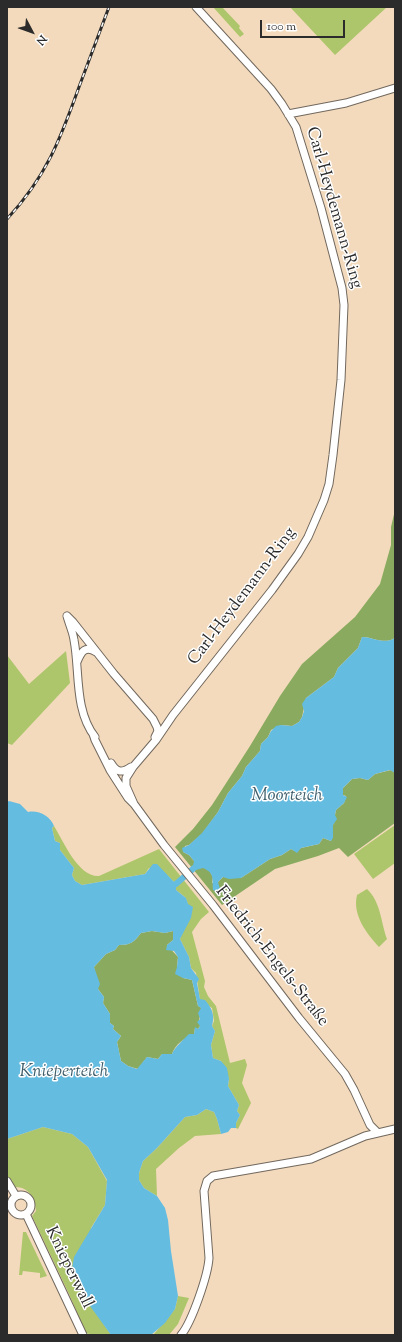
<!DOCTYPE html>
<html>
<head>
<meta charset="utf-8">
<style>
  body { margin:0 }
  #map { position:relative; width:402px; height:1342px; overflow:hidden; background:#f3dabc; font-family:"Sorts Mill Goudy",serif }
  canvas { display:block }
  .frame { position:absolute; inset:0; border:8px solid #2b2b2b; pointer-events:none }
  .north { position:absolute; left:12px; top:12px; width:40px; height:40px; -webkit-text-stroke:3px #fff; paint-order:stroke; rotate:131deg; font-size:11px; font-weight:700; line-height:16px; text-align:center; color:#2b2b2b }
  .north::after { content:''; display:block; margin:auto; width:14px; height:18px; background:#2b2b2b; clip-path:polygon(50% 0,100% 100%,50% 72%,0 100%) }
  .scale { position:absolute; left:260px; top:20px; width:85px; height:18px; box-sizing:border-box; border:2px solid #2b2b2b; border-top:0; padding-left:5px; font-size:12px; line-height:14px; white-space:nowrap; color:#2b2b2b; -webkit-text-stroke:3px #fff; paint-order:stroke }
</style>
</head>
<body>
<div id="map">
<canvas width="402" height="1342"></canvas>
<div class="frame"></div>
<div class="north">N</div>
<div class="scale">100 m</div>
</div>
<script>
const context = document.querySelector('canvas').getContext('2d');
context.lineJoin = 'round';
function fillPath(path, color) { context.fillStyle = color; context.fill(path, 'evenodd'); }
function stroke(path, color, width, dash) { context.strokeStyle = color; context.lineWidth = width; context.lineCap = dash ? 'butt' : 'round'; context.setLineDash(dash || []); context.stroke(path); }
function drawText(font, color, halo, rows, align = 'center') {
  context.font = font + ' "Sorts Mill Goudy",serif'; context.lineWidth = 3; context.setLineDash([]); context.textBaseline = 'middle'; context.strokeStyle = halo; context.fillStyle = color; for (const [text, x, y, turn = 0] of rows) {
    context.save(); context.translate(x, y); context.rotate((+turn || 0) * Math.PI / 180); context.textAlign = isNaN(turn) ? turn : align; if (halo) context.strokeText(text, 0, 0); context.fillText(text, 0, 0); context.restore();
  }
}
fillPath(new Path2D(`
  M213 7H222L240 26 239 28 244 34 240 37Z
  M290 7H387L335 55Z
  M66 651 70 683 12 745 7 743V655L29 684Z
  M395 825V863L373 879 354 854Z
  M54 826C64 842 78 877 99 876L159 849 209 912 201 919 192 932 205 981 204 987 208 996 216 1006 230 1063 245 1059 247 1065 242 1083 251 1103 238 1129 236 1128V1123L240 1115 237 1111 239 1105 228 1086 229 1079 221 1061 213 1058 211 1045 215 1031 212 1026 214 1021 212 1008 200 1000 196 973 191 968 189 957 180 939C184 930 191 908 186 899 184 895 179 893 176 890V884L167 875 149 868 145 874 82 885 75 881 72 875 74 868 60 850V843L55 841 52 828Z
  M367 889C381 902 381 923 387 939L379 947C367 934 352 915 357 895Z
  M206 1109 214 1112 217 1119 221 1134 195 1136 179 1148 156 1169 157 1196 144 1188 139 1180V1173L143 1161 157 1148 185 1117 197 1115Z
  M43 1127 72 1134 88 1147 107 1181 105 1205 91 1228 101 1320 111 1335H94L86 1333 69 1294 32 1216 36 1211C35 1198 29 1187 15 1187L7 1176V1139Z
  M23 1232H26L47 1276 40 1278V1273L23 1271 22 1275H19Z
  M178 1296 189 1298 178 1324 169 1335H151L154 1334 175 1309Z`), '#aec66b');
fillPath(new Path2D(`
  M395 510V638C384 645 373 637 362 637L358 648 338 668 334 677 306 698 302 717 299 722 292 726 281 725 271 730 268 737 261 744 260 751 246 767 242 776 228 793 218 812 202 834 189 845 185 846 183 852 189 855 194 861 209 870 213 877 212 883 218 882 223 877 241 878 270 859 282 855 291 849 295 851 301 848 319 844 323 838 331 841 333 831V825L336 810 344 803 346 796 343 795V788L352 779 360 778 368 780 375 774 391 770 395 773V823L348 857 339 848 318 856 275 869 222 905 175 847 193 829 212 805 250 746 280 696 302 664 355 617 380 584 391 545V527Z
  M152 931 165 933 173 931V940L167 945 178 957 177 967 183 978 192 980 198 1006 202 1008 199 1020 200 1026 198 1029 195 1028 194 1034C185 1038 175 1044 172 1054H162L158 1059 147 1057 138 1069 128 1066 121 1061 117 1042 121 1036 113 1029 114 1026 110 1023V1014L103 1003 104 997 98 989 94 967 106 954 115 950 119 945C131 945 134 942 141 933Z`), '#8aab5f');
fillPath(new Path2D(`
  M362 637C373 637 384 645 395 638V773L390 770 375 774 368 780 360 778 352 779 343 788V795L347 797 344 803 336 810 335 815 337 819 333 825V838L331 841 323 838 319 844 301 848 297 853 291 849 282 855 270 859 241 878 229 879 223 877 218 882 220 889 216 891 213 890C212 879 215 873 203 868L196 870 193 866 194 861 189 855 183 852 182 848 189 845 202 833 218 812 228 793 242 776 246 767 260 751 261 744 268 737 271 731 276 726 281 725 292 726 299 722 302 717 304 711 302 704 306 698 334 677 338 668 358 648Z
  M9 801 20 804 28 812C39 810 50 816 54 826L52 828 55 841 60 843V850L74 868 72 875 75 881 82 885 145 874 153 864H157L176 884V890L186 898 188 904 193 907 191 918 180 939 189 957 191 968 199 979 197 983 200 999 205 1000C212 1008 215 1015 212 1026L215 1031 211 1045 213 1058 221 1061 227 1068 229 1079 228 1086 239 1105 237 1111 240 1115 236 1123V1128H231L228 1132 221 1134 217 1119 214 1112 206 1109 197 1115 185 1117 157 1148 143 1161 139 1173V1180L144 1188 157 1196 165 1208 168 1220 171 1251 178 1296 175 1309 165 1323 151 1335H111L90 1306 72 1269 74 1257 105 1205 107 1180 88 1147 72 1134 43 1127 7 1139V802ZM152 931 165 933 173 931V940L167 945 166 950 174 951 178 957 177 967 175 974 183 978 192 980 198 1006 201 1008 198 1013 200 1019 197 1022 200 1026 198 1029 195 1027 194 1034H189C184 1039 174 1048 172 1054H162L158 1059 147 1057 137 1069 128 1066 121 1061 117 1042 121 1036 113 1029 114 1026 110 1023V1014L103 1003 104 997 98 989 100 984 94 967 106 954 115 950 119 945C131 945 134 942 141 933Z`), '#64bce1');
stroke(new Path2D(`
  M176 884 194 868`), '#64bce1', 6);
const secondary = new Path2D(`
  M288 114 346 103 395 88
  M67 616C69 624 73 632 74 640 80 671 74 710 95 737
  M67 616 73 622 114 674 153 719 157 727 158 731 155 737
  M77 662C81 652 85 645 96 652
  M93 734 95 740 110 770 128 798 134 804 164 845 213 905 299 1018 345 1074 354 1090 370 1125 377 1132
  M111 763C117 773 122 773 131 767
  M134 804 126 786V778L133 767 156 740 173 715 272 590 298 554 308 537 324 500 329 484 333 455 341 380 344 305 342 288 321 208 296 127 282 104 271 89 196 7
  M7 1181 16 1196
  M11 1205a10 10 0 1 1 20 0a10 10 0 1 1-20 0Z
  M26 1214 83 1335
  M181 1335C192 1322 208 1275 209 1258L204 1191 207 1181 213 1176 311 1159 365 1136 395 1129`);
stroke(secondary, '#71685e', 9);
stroke(secondary, '#fff', 7);
const rail = new Path2D(`
  M7 219C46 177 60 140 79 87 89 60 99 34 109 7`);
stroke(rail, '#2b2b2b', 3);
stroke(rail, '#fff', 1.5, [4.5]);
drawText('17px', '#2b2b2b', '#fff', [
  ["Carl-Heydemann-Ring",333,208,74],
  ["Carl-Heydemann-Ring",243,597,-53],
  ["Friedrich-Engels-Straße",271,957,52],
  ["Knieperwall",68,1268,64]
]);
drawText('italic 18px', '#3f5e6b', '#fff', [
  ["Moorteich",287,797],
  ["Knieperteich",64,1073]
]);
</script>
</body>
</html>
